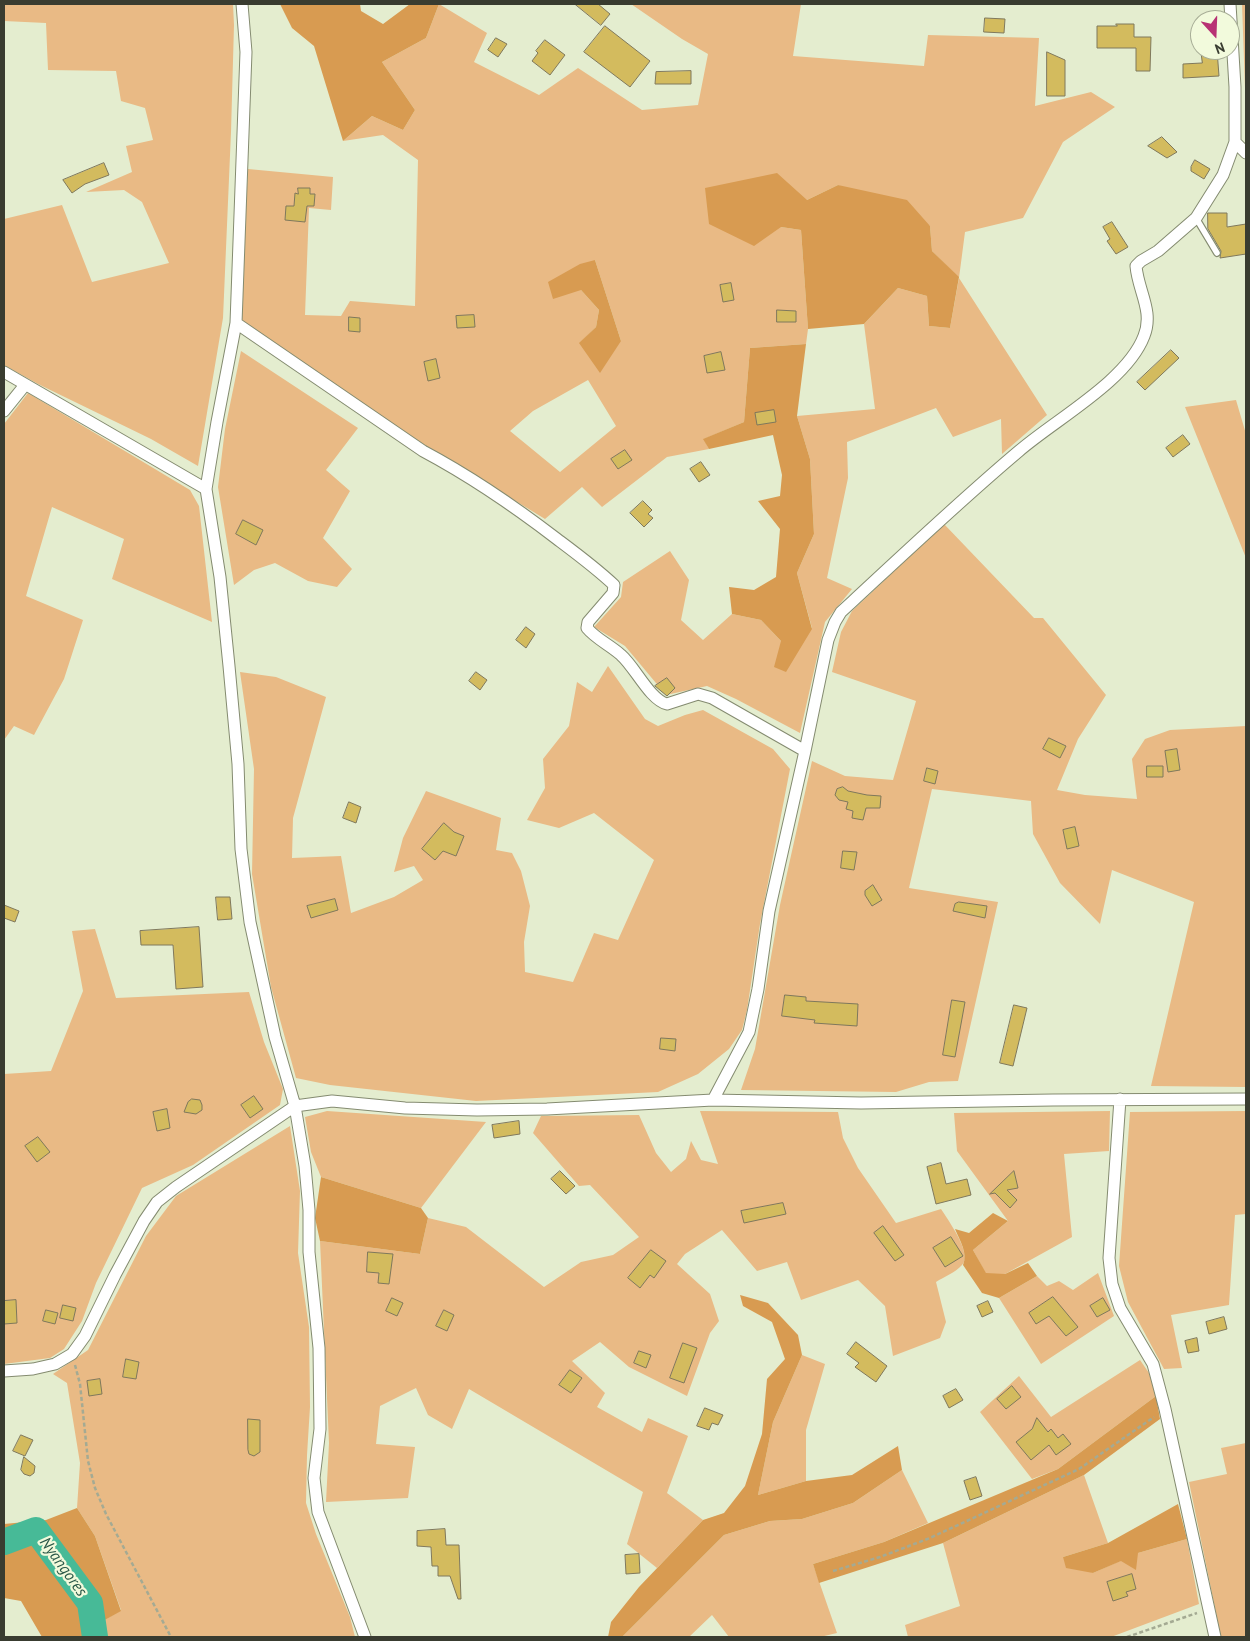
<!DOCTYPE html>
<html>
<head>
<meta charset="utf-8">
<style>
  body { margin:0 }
  #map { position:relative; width:1250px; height:1641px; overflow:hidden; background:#e4edcf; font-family:"PT Sans",sans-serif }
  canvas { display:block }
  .frame { position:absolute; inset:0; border:5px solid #393c30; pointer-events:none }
  .north { position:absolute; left:1190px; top:10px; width:50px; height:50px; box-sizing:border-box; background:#f2fadc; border:1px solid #a8ae97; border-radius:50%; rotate:160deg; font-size:14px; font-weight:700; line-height:20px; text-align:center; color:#393c30 }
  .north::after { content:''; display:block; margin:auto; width:18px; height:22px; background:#b83274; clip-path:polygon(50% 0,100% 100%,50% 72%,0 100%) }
</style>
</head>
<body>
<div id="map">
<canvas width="1250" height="1641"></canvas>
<div class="frame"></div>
<div class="north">N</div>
</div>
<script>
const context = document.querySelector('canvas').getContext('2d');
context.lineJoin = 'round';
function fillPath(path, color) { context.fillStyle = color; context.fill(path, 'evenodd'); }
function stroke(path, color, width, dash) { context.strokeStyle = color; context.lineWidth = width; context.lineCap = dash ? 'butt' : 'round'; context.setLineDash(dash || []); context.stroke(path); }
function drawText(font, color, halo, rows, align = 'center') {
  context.font = font + ' "PT Sans",sans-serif'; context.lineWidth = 4.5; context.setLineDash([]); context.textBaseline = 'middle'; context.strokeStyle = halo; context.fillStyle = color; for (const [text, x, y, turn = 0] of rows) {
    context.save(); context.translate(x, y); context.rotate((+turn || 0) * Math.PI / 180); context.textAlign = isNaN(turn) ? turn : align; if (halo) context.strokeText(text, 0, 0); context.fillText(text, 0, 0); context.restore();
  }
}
fillPath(new Path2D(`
  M4 4H233L234 25 231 132 223 318 198 466 151 439 38 384 4 365V219L62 205 92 282 169 263 142 202 124 190 86 192 132 172 126 146 153 140 145 108 121 101 116 71 48 70 46 23 4 21Z
  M439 4 487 33 474 62 539 95 578 68 642 110 698 105 708 54 682 39 631 4H801L793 56 924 66 928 35 1039 38 1035 106 1091 92 1115 107 1063 142 1023 218 965 232 959 278 1047 415 1002 454 1001 419 953 437 936 408 847 442 848 478 827 578 852 589 825 622 800 733 736 699 707 686 666 695 625 646 594 627 621 597 623 582 670 551 689 580 681 620 703 640 732 614 761 620 781 641 812 628 797 573 814 534 810 459 797 416 875 409 864 324 898 288 927 296 929 326 950 328 959 278 932 251 930 226 838 185 807 200 781 227 801 230 808 329 806 344 750 348 744 422 704 439 709 449 667 457 602 507 582 487 545 519 426 446 240 320 248 169 333 177 331 210 309 208 305 315 341 316 350 301 415 306 418 160 383 135 343 141 372 116 403 130 415 110 382 62 426 38ZM595 260 621 341 580 343 596 327 599 310 581 290ZM588 380 616 426 560 472 510 431 533 411Z
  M1242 4H1246V116Z
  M241 351 358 428 326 470 350 491 323 538 352 569 337 587 308 581 275 563 254 570 234 585 218 487 225 429Z
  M28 393 190 490 199 506 212 622 112 579 124 539 52 507 26 596 83 620 64 679 34 735 14 726 4 740V424Z
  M1236 400 1246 434V558L1185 407Z
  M944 524 1034 618H1043L1106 695 1078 739 1057 790 1085 795 1137 799 1132 759 1145 739 1170 730 1246 726V1087L1151 1086 1194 902 1112 870 1100 924 1060 883 1033 834 1031 801 932 789 909 888 998 902 958 1081 929 1082 896 1092 741 1090 755 1049 780 905 812 761 845 776 893 780 916 701 832 672 841 632 852 611Z
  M608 666 645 719 658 726 685 715 703 710 773 749 790 769 760 924 747 1010 742 1030 729 1049 698 1074 658 1092 476 1101 330 1085 296 1078 271 987 252 874 254 769 240 672 276 677 326 697 293 818 292 858 341 856 351 913 394 897 423 880 414 866 394 872 403 838 426 791 501 818 496 850 512 853 521 871 530 906 524 942 525 972 573 982 594 933 618 940 654 860 594 813 559 828 527 820 545 788 543 759 569 726 577 682 592 692Z
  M95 929 116 998 249 992 264 1042 283 1089 280 1105 193 1165 142 1188 96 1283 82 1321 64 1349 50 1358 4 1364V1074L51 1071 83 991 72 931Z
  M327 1111 486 1122 421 1208 321 1177 311 1152 305 1117Z
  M700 1111 838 1112 843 1138 858 1168 896 1223 941 1209C948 1220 973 1254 962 1265 956 1272 944 1277 936 1282L946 1322 940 1338 893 1356 885 1306 858 1280 801 1300 787 1262 757 1271 722 1230 685 1254 677 1264 710 1294 719 1321 710 1333 687 1396 629 1367 600 1342 572 1361 605 1393 597 1407 642 1432 648 1418 688 1436 667 1493 703 1520 657 1568 627 1544 643 1492 469 1389 452 1429 428 1415 416 1388 380 1406 376 1444 415 1447 408 1498 326 1502 329 1443 320 1241 420 1254 428 1218 466 1227 544 1287 581 1262 613 1255 639 1237 590 1185 579 1186 533 1133 541 1116 639 1115 656 1153 671 1172 686 1159 691 1141 701 1160 718 1164Z
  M1110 1111 1109 1151 1064 1154 1072 1237 1005 1274H986L973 1250 1008 1221 957 1151 954 1113Z
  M1246 1111V1214L1235 1215 1229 1305 1171 1315 1182 1368 1164 1369 1128 1302 1119 1266 1130 1112Z
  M290 1126 300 1191 298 1253 309 1327 310 1407 307 1455 306 1503 316 1534 350 1617 355 1637H103V1621L121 1610 95 1536 77 1508 80 1463 67 1383 53 1374 88 1350 146 1236 176 1196Z
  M1098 1273 1114 1316 1041 1364 999 1298 1037 1276 1047 1286 1059 1281 1073 1290Z
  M802 1355 825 1364 806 1430V1481L758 1495 773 1422Z
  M1140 1360 1149 1373 1156 1396 1058 1469 1032 1479 980 1412 1019 1376 1051 1417Z
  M1246 1443V1637H1221L1189 1482 1227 1474 1221 1448Z
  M902 1470 928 1523 884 1542 813 1564 837 1633 820 1637H729L712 1615 689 1637H622L724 1535 770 1521 802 1519 853 1503Z
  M1084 1475 1108 1543 1063 1557 1093 1573 1138 1553 1187 1539 1199 1604 1111 1637H908L905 1625 960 1606 943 1543Z`), '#e9ba85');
fillPath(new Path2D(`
  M280 4H360L361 11 383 24 410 4H439L426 38 382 62 415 110 403 130 372 116 343 141 314 46 292 28Z
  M777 173 807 200 838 185 907 200 930 226 932 251 959 277 950 328 929 326 927 296 898 288 864 324 808 329 801 230 781 227 754 246 709 224 705 188Z
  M595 260 621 341 600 373 579 343 596 327 599 310 581 290 553 299 548 282 580 264Z
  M806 344 797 416 810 459 814 534 797 573 812 629 786 672 774 667 781 641 761 620 732 614 729 587 754 590 776 577 780 529 758 501 780 496 782 475 773 435 709 449 703 439 744 422 750 348Z
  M321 1177 421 1208 428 1218 420 1254 320 1241 315 1218Z
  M993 1213 1008 1221 973 1250 986 1273 1005 1274 1028 1263 1037 1276 999 1298 982 1293 963 1265C968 1253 960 1241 955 1229L969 1233Z
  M740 1295 768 1303 798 1335 802 1355 773 1422 758 1495 806 1481 852 1475 898 1446 902 1470 853 1503 802 1519 770 1521 724 1535 622 1637H608L611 1622 639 1587 703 1520 724 1513 745 1486 762 1434 767 1379 785 1359 772 1322 743 1306Z
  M1156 1396 1160 1419 1084 1475 943 1543 819 1583 813 1564 884 1542 1058 1469Z
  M1178 1504 1187 1539 1138 1553 1136 1570 1121 1561 1093 1573 1066 1568 1063 1557 1108 1543Z
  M77 1508 95 1536 121 1611 103 1621V1637H42L21 1601 4 1598V1524L46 1520Z`), '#d89b51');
stroke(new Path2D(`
  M4 1542 36 1530 90 1603 95 1637`), '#47ba97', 26);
const building = new Path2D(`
  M575 4H598L610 14 601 25Z
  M985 18 1005 19 1004 33 984 32Z
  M1116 24H1134V37H1151L1150 71H1136V48H1097V26H1117Z
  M605 26 650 61 630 87 584 52Z
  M496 38 507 44 498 57 488 50Z
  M545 40 565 55 550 75 532 61 538 53 536 51Z
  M1201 50H1217L1219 76 1183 78V64L1202 63Z
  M1047 52 1065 60V96H1047Z
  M691 71V84H655L656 72Z
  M1162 137 1177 152 1167 158 1148 146Z
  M1195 160 1210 169 1204 179 1191 171V167Z
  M104 163 109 175 85 184 72 193 63 180Z
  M298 188H310V194H315L314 206H307L305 222 285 220 286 206H294L295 193 298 194Z
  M1208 213H1227V227L1246 224V254L1220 258 1221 251 1208 229Z
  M1112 222 1128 247 1116 254 1107 241 1110 239 1103 227Z
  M731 283 734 300 723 302 720 285Z
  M777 310 796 311V322H777Z
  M474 315 475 327 457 328 456 316Z
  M349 317 360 318V332L349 331Z
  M1171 350 1179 358 1145 390 1137 382Z
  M721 352 725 370 707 373 704 356Z
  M436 359 440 378 428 381 424 362Z
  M774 410 776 422 757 425 755 413Z
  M1183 435 1190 444 1173 457 1166 448Z
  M625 450 632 460 618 469 611 459Z
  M701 462 710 475 699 482 690 469Z
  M643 501 652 510 648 514 653 518 644 527 630 513Z
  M243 520 263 530 256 545 236 534Z
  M526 627 535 634 526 648 516 640Z
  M476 672 487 680 480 690 469 681Z
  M667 678 675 688 667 696 655 686Z
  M1049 738 1066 746 1060 758 1043 749Z
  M1177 749 1180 770 1168 772 1165 751Z
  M1147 766H1163V777H1147Z
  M927 768 938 771 935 784 924 781Z
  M843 787 848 791 867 795 881 796 880 808H866L863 820 852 818 853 811 846 809 848 802 839 800 835 795 837 789Z
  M349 802 361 807 356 823 343 818Z
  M444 823 454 832 464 836 456 856 443 851 435 860 422 849Z
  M1075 827 1079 846 1067 849 1063 830Z
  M843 851 857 852 854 870 841 868Z
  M873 885 882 900 872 906 865 895V891Z
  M216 897H230L232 919 218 920Z
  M335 899 338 910 311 918 307 906Z
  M959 902 987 906 985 918 953 911 955 904Z
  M4 905 19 911 15 922 4 918Z
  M199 927 203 987 176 989 173 945H141L140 931Z
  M785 995 806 997V1001L858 1004 857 1026 814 1023 815 1020 782 1016Z
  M952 1000 965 1002 955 1057 943 1055Z
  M1014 1005 1027 1008 1013 1066 1000 1063Z
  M661 1038 676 1039 675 1051 660 1049Z
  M254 1096 263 1109 250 1118 241 1105Z
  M192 1099 200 1100 202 1105V1110L196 1114 184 1112 188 1102Z
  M167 1109 170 1128 157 1131 153 1112Z
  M519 1121 520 1134 494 1138 492 1125Z
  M38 1137 50 1152 37 1162 25 1146Z
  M941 1163 946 1184 967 1179 971 1195 936 1204 927 1167Z
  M560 1171 575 1186 566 1194 551 1179Z
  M1014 1171 1018 1188 1007 1190 1017 1200 1010 1208 995 1193 990 1194Z
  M783 1203 786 1214 744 1223 741 1211Z
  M883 1226 904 1255 895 1261 874 1233Z
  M951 1237 963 1256 945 1267 933 1248Z
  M651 1250 666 1261 654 1278 650 1275 640 1288 628 1278Z
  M368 1252 393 1254 389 1284 378 1283 379 1273 367 1272Z
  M1053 1297 1078 1327 1066 1336 1049 1316 1036 1324 1029 1313Z
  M392 1298 403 1303 397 1316 386 1311Z
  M1103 1298 1110 1310 1097 1317 1090 1306Z
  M16 1300 17 1323 4 1324V1301Z
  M988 1301 993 1312 982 1317 977 1306Z
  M63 1305 76 1308 73 1321 60 1318Z
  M46 1310 58 1313 55 1324 43 1321Z
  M444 1310 454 1315 447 1331 436 1326Z
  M1224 1317 1227 1329 1209 1334 1206 1322Z
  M1197 1338 1199 1351 1188 1353 1185 1341Z
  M856 1342 887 1366 876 1382 855 1367 859 1363 847 1354Z
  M683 1343 697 1348 684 1383 670 1378Z
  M639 1351 651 1355 646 1368 634 1363Z
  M126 1359 139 1362 136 1379 123 1377Z
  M570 1370 582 1378 571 1393 559 1385Z
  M100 1379 102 1394 89 1396 87 1381Z
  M1012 1386 1021 1397 1006 1409 997 1399Z
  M956 1389 963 1400 949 1408 943 1396Z
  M705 1408 723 1415 718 1425 712 1423 709 1430 697 1426Z
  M1037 1418 1048 1432 1051 1429 1058 1438 1063 1434 1071 1444 1056 1455 1049 1445 1031 1460 1016 1442 1032 1429Z
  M248 1419 260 1420V1452L254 1456 249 1454 248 1450Z
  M21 1435 33 1440 25 1456 13 1451Z
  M24 1457 35 1466 34 1473 30 1476 24 1474 21 1470Z
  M976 1477 982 1496 970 1500 964 1481Z
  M445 1529 446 1545H459L461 1599H458L450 1576H438V1566H432L431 1547 417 1546V1531Z
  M639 1554 640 1573 626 1574 625 1555Z
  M1132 1574 1136 1589 1126 1592 1128 1596 1113 1601 1107 1582Z`);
fillPath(building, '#d3bb5e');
stroke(building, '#7f785c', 1);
const service = new Path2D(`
  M1196 218 1217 253`);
const minor = new Path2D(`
  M1235 142 1246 153
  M236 323 423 451C470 476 514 506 557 539 577 554 596 568 614 585L613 593 588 622 587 628C596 639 610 645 621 655 635 667 650 700 667 704L698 694 712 698 805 751
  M4 372 206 489 220 577 229 666 238 764 241 849 250 922 275 1037 295 1106 305 1166 309 1210V1252L319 1348 320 1429 314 1478 318 1512 365 1637
  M4 411 25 385
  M206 489 217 422 236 323 246 52 242 4
  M1120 1099 1109 1258 1112 1284 1120 1308 1153 1364 1165 1409 1215 1637
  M713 1100 749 1032 758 989 769 911 805 751 828 640 835 622 841 612 853 601C908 550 962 499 1019 451 1056 419 1127 381 1144 336 1154 311 1138 291 1136 266L1141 261 1158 251 1196 218 1223 175 1235 142V87L1230 4
  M4 1371 33 1369 55 1364 72 1354 85 1336 115 1275 144 1221 157 1202 176 1187 295 1106 332 1101 405 1108 477 1110 547 1109 713 1100 861 1103 1053 1100 1246 1099`);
stroke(service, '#848b70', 8);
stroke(minor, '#848b70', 13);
stroke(new Path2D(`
  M75 1365 80 1384 88 1461 95 1488 106 1514 171 1637
  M833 1571 880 1557 930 1538 1079 1469 1154 1417
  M1127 1637 1197 1613`), '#a4aa93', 2.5, [4, 2.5]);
stroke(service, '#fff', 5.5);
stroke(minor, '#fff', 11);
drawText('italic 16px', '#295848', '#f2fadc', [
  ["Nyangores",63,1567,54]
]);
</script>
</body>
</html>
